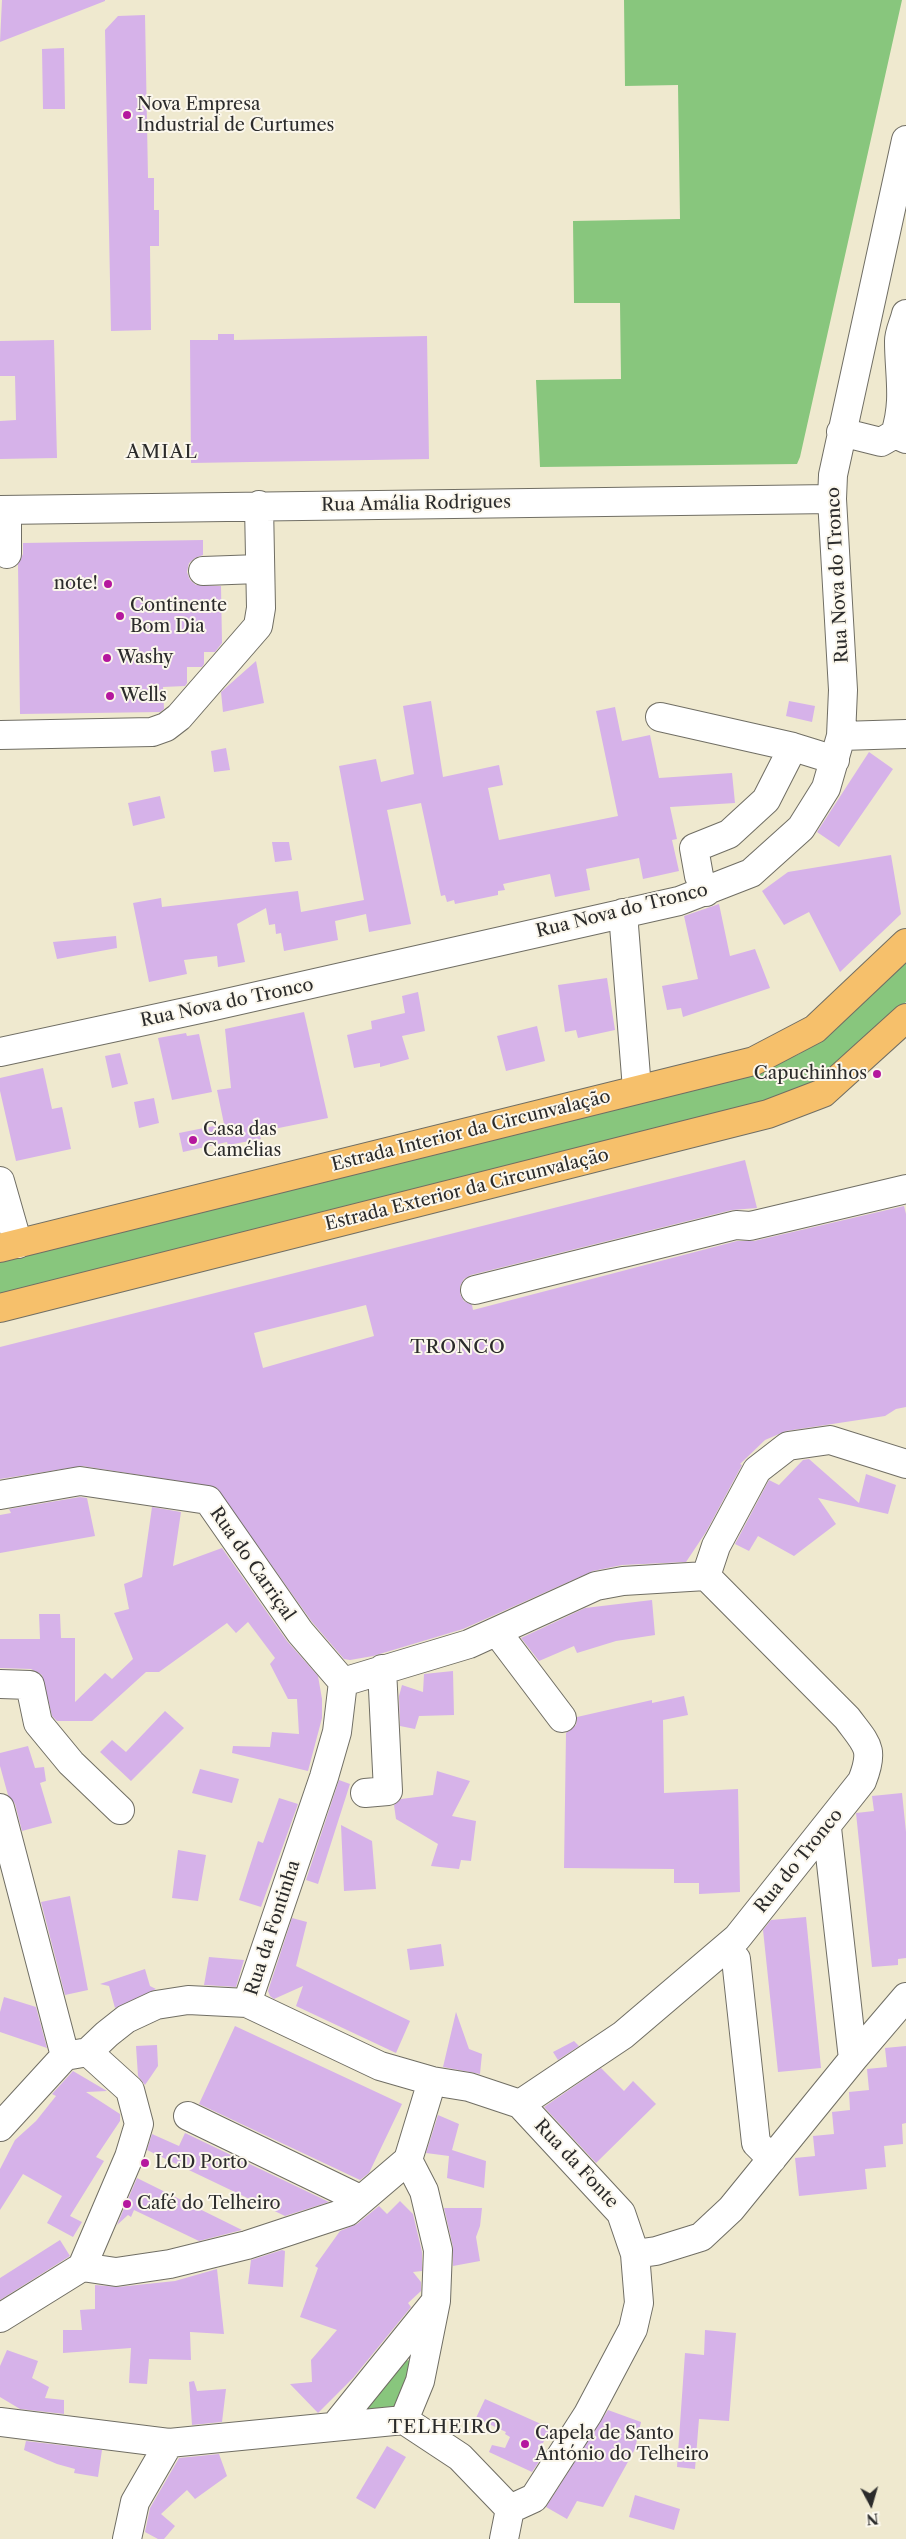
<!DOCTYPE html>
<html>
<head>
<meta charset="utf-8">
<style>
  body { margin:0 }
  #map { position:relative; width:906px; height:2539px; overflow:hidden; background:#efe9cf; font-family:"Libre Caslon Text",serif }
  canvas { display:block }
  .north { position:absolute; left:846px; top:2479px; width:50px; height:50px; -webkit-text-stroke:4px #fbf7ec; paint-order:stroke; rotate:174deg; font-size:14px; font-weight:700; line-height:20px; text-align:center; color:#2b2b2b }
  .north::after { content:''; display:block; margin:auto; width:18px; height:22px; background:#2b2b2b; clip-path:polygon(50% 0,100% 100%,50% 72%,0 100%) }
</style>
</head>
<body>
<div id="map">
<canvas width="906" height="2539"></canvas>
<div class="north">N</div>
</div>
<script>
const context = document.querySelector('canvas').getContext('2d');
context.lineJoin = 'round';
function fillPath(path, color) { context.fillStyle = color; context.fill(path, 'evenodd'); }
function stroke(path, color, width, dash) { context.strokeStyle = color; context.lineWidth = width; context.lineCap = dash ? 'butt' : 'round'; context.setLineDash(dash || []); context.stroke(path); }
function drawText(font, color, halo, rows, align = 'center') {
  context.font = font + ' "Libre Caslon Text",serif'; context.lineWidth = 4; context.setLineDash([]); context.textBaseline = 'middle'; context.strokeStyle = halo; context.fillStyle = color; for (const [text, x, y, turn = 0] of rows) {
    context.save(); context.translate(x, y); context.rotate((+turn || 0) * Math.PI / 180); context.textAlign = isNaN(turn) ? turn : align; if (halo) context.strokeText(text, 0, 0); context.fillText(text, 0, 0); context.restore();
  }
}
fillPath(new Path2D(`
  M624 0H902L800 457 797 464 540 467 536 380 621 379 620 303H574L573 221 680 219 678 85 625 86Z
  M906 961V1002L846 1061 820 1081 781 1099 0 1296V1262L10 1258 767 1068 799 1054 823 1037Z
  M411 2360 402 2402 378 2415 362 2413 403 2361Z`), '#88c67d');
fillPath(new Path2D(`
  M2 0H105V1L0 42Z
  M145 15 148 178H154V210H159V246H150L151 330 111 331 105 30 118 16Z
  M64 48 65 109H43L42 49Z
  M218 334H234V340L427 336 429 459 191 463 190 340H218Z
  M54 340 57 458 0 459V421L16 420 15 376H0V341Z
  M203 540V555L195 558 189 563 187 572 190 580 196 585 221 586 222 643 215 652H204V664L202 667H187V683L185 686 163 687 164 709 160 712 20 714 18 564 23 554V543Z
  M256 661 264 703 223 712 221 692Z
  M431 701 443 777 499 765 503 785 488 788 499 840 618 816 596 711 615 707 622 741 650 735 659 778 732 773 735 803 670 807 677 839 672 840 679 871 643 879 639 858 586 869 590 890 555 897 550 874 503 884 505 890 498 891V895L455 904 454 900 447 902 445 895 441 896 421 803 387 810 411 924 369 932 366 914 335 921 338 940 284 951 281 933 276 934 275 924 269 925 266 908 237 924 245 962 218 967 217 956 184 960 187 974 149 982 133 903 161 898 162 907 298 891 301 912 364 900 339 766 376 759 381 782 414 774 403 706Z
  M789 701 815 706 812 722 786 716Z
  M226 748 230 770 214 772 211 751Z
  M869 752 893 769 839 847 817 832Z
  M160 796 165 818 133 826 128 803Z
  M272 842H289L292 860 275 862Z
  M891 855 901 914 840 972 809 912 784 925 762 891 788 872Z
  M719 904 730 956 755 949 770 988 683 1017 681 1008 667 1010 662 986 698 979 684 916Z
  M116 936 117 948 57 959 53 942Z
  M607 978 615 1030 578 1038 576 1030 565 1032 558 985Z
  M418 992 425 1031 402 1036 409 1059 380 1067V1063L354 1068 347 1035 372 1029 371 1021 405 1013 402 996Z
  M304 1012 328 1118 259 1132 261 1139 228 1145 227 1142 183 1152 179 1133 224 1124 217 1090 231 1088 225 1029Z
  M537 1026 545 1061 506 1071 497 1036Z
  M186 1033 187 1036 199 1034 212 1092 172 1100 158 1038Z
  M120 1053 128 1084 112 1088 105 1056Z
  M43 1068 52 1109 62 1107 71 1149 16 1161 0 1091V1078Z
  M154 1098 159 1123 139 1128 134 1102Z
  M745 1160 757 1208 732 1210 471 1275 464 1279 460 1286V1294L464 1301 472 1305 473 1310 737 1241H754L904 1206 906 1214V1407L896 1409 885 1416 786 1431 765 1440 740 1464 742 1465 706 1532 686 1562 622 1565 593 1571 463 1629 373 1656 350 1660 344 1659 312 1622 216 1487 82 1466 0 1479V1347ZM366 1305 374 1336 263 1368 254 1333Z
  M809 1459 859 1503 866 1474 896 1485 888 1514 818 1498 836 1524 794 1556 758 1536 749 1551 735 1544 769 1480 779 1485 803 1460Z
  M80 1497 87 1498 95 1536 0 1553V1515L11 1513 9 1509Z
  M152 1507 181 1512 173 1566 222 1548 287 1641 318 1676 322 1699V1718L308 1771 232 1753 233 1746 270 1747 272 1732 299 1734 297 1699H288L270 1664 275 1658 248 1622 236 1633 227 1623 159 1672H146L92 1721H57L52 1716 42 1675 31 1669 0 1668V1639H40L39 1614H60L61 1638H75V1702L105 1673 112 1679 133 1659 114 1613 129 1609 124 1584 142 1577Z
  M652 1600 655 1635 616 1641 577 1653 574 1646 539 1661 521 1638 585 1608Z
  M453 1671 454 1715 419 1716 415 1729 400 1726 399 1696 402 1685 423 1692 424 1674Z
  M684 1696 688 1715 663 1720 664 1793 738 1789 740 1892 699 1894V1883H674V1869L564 1868 566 1733 576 1725 577 1717 652 1700V1703Z
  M165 1711 184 1728 131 1781 100 1752 112 1740 126 1752Z
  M28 1746 35 1768 44 1767 46 1781 40 1783 52 1823 22 1831 15 1804 8 1795 0 1766V1753Z
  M200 1769 239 1779 232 1803 192 1793Z
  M437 1771 470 1781 452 1816 476 1821 471 1861 461 1860 459 1869 431 1866 438 1844 396 1819 394 1805 401 1799 433 1795Z
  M339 1780 350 1784 318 1884 306 1880Z
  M902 1793 906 1832V1958L898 1959V1965L872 1967 856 1813 874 1811 872 1796Z
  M279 1798 298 1804 261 1907 239 1900 258 1841 263 1843Z
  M341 1825 372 1841 376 1889 344 1891Z
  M178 1850 206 1855 198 1901 172 1898Z
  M70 1896 88 1990 65 1995 41 1902Z
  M806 1917 821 2068 778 2072 763 1930 771 1920Z
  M292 1918 307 1922 296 1966 410 2021 396 2053 296 2006 303 1986 274 1999 270 1996 268 1991Z
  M441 1944 444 1966 410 1970 407 1949Z
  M209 1957 244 1960 236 1987 204 1985Z
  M145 1969 150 1986 156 1989 115 2008 109 1986 100 1984Z
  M4 1997 36 2007 47 2048 0 2032V2012Z
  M456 2012 469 2049 482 2054 480 2074 443 2067Z
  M235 2026 402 2104 369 2173 360 2180 199 2104Z
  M574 2041 579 2046 558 2060 553 2052Z
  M157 2045 158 2066 145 2085 138 2076 136 2046Z
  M906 2046V2123L902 2124 903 2144 884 2146 886 2167 865 2169 867 2189 799 2196 795 2158 815 2156 813 2136 834 2134 832 2112 850 2110 849 2092 869 2090 867 2069 887 2067 885 2048Z
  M601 2068 624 2091 633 2081 656 2104 596 2163 544 2107Z
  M73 2071 107 2091 86 2092 120 2114V2121L96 2157 104 2161 70 2216 82 2222 73 2237 47 2223 62 2196 23 2174 0 2210V2169L15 2140 36 2121 56 2096 52 2094Z
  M438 2115 459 2124 452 2150 486 2161 484 2188 447 2178 449 2156 426 2153Z
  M185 2133 329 2202 285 2216 147 2150 152 2134 179 2146Z
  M137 2178 242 2230 199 2241 134 2210 131 2217 128 2215 117 2225Z
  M400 2201 413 2214 422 2252V2271L413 2272 421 2282V2291L408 2303 411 2307 353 2378 318 2413 290 2384 312 2382 311 2360 337 2330 300 2317 318 2268 315 2266 340 2231 357 2224 379 2206 387 2214Z
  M444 2208H482L480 2226 476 2237 480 2261 453 2266V2247Z
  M60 2240 70 2256 0 2300V2278Z
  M282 2250 285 2251 283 2287 248 2284 251 2260Z
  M217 2269 224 2334 190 2332 191 2360 149 2359 147 2384 129 2383 131 2348 63 2353V2330H82L80 2310 95 2309V2285L118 2287 175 2281Z
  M705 2330 736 2333 729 2421 699 2419 695 2469 677 2467 685 2353 704 2355Z
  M7 2350 38 2361 32 2378 49 2387 45 2398 64 2400V2414L20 2409 0 2397V2366Z
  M194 2381 197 2391 226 2389 222 2422 192 2425 189 2382Z
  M485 2399 550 2428 537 2456 542 2457 532 2472 489 2452 492 2445 505 2448 510 2437 505 2434 506 2432 476 2418Z
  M608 2410 641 2422 635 2449 603 2507 577 2501 567 2519 546 2507Z
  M26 2441 102 2450 98 2477 74 2473 75 2469 57 2464 24 2450Z
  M387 2446 406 2457 375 2509 356 2498Z
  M219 2454 227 2476 195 2499 187 2490 161 2514 175 2526 164 2539H158L145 2532 150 2508 179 2458Z
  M635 2495 680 2509 674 2530 629 2517Z`), '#d6b2e9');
const minor = new Path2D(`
  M906 314C904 323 899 332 899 341 899 375 906 400 895 434L906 439
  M841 432 881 442 895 434
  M0 510 832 499
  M7 510V554
  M203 571 259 569
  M660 717 793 747 835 760
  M0 735 152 732 166 727 179 717 258 626 261 608 259 505
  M841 736 906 734
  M706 892 699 876 694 848 729 834 766 800 793 747
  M623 913 637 1089
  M0 1052 209 1007 679 901 751 873 801 828 826 788 841 736 843 690 832 499 833 475 906 140
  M0 1181 18 1244
  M475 1290 736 1225 750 1226 906 1189
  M0 1495 80 1481 208 1500 300 1632 343 1682 337 1732 324 1777 247 2003 380 2066 432 2081 469 2087 520 2104 621 2213 635 2254 639 2303 633 2329 588 2414 534 2498 510 2509
  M706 1576 716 1546 757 1470 788 1446 830 1440 906 1464
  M497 1632 562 1718
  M343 1682 469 1644 596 1586 623 1581 706 1576 847 1718C867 1745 875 1748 862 1781L737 1938 623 2035 520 2104
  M0 1684 30 1685 38 1723 71 1763 120 1810
  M365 1793 388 1791 382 1669
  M0 1808 65 2056
  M827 1828 853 2059
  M736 1959 756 2143 772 2159
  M188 2116 360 2199
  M0 2127 65 2056 88 2052 107 2034 126 2019 156 2005 188 2000 247 2003
  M635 2254 656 2251 701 2237 731 2209 853 2059 906 1997
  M82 2267 129 2157 139 2124 130 2090 88 2052
  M0 2318 82 2267 116 2272 170 2264 247 2245 347 2212 408 2160
  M404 2420 460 2457 510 2509
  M0 2422 169 2443 404 2420 420 2381 436 2301
  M335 2426 436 2301 438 2250 424 2191 408 2160 432 2081
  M127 2539 135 2502 169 2443
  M504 2539 510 2509`);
const major = new Path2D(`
  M0 1248 754 1061 815 1029 906 943
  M0 1308 768 1114 823 1093 906 1018`);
stroke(minor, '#706e64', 30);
stroke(major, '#706e64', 30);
stroke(minor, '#fff', 28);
stroke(major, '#f6c06b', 28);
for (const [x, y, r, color] of [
  [127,115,5,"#b5179e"],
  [108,584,5,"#b5179e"],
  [120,616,5,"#b5179e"],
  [107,658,5,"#b5179e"],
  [110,696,5,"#b5179e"],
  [877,1074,5,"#b5179e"],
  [193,1140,5,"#b5179e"],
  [145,2163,5,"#b5179e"],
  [127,2204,5,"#b5179e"],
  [525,2444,5,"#b5179e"]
]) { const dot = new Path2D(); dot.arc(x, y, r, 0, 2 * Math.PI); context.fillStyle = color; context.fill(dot); stroke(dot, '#fbf7ec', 2); }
drawText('18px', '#2b2b2b', '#fbf7ec', [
  ["Nova Empresa",137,105],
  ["Industrial de Curtumes",137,126],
  ["note!",98,584,"right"],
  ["Continente",130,606],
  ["Bom Dia",130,627],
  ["Washy",117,658],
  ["Wells",120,696],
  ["Capuchinhos",867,1074,"right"],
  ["Casa das",203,1130],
  ["Camélias",203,1151],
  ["LCD Porto",155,2163],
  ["Café do Telheiro",137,2204],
  ["Capela de Santo",535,2434],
  ["António do Telheiro",535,2455]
], 'left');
drawText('18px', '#2b2b2b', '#fbf7ec', [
  ["Rua Amália Rodrigues",416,504,-1],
  ["Rua Nova do Tronco",838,575,-93],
  ["Rua Nova do Tronco",622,911,-14],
  ["Rua Nova do Tronco",227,1003,-12],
  ["Estrada Interior da Circunvalação",471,1131,-14],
  ["Estrada Exterior da Circunvalação",467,1190,-14],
  ["Rua do Carriçal",252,1564,55],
  ["Rua do Tronco",799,1861,-51],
  ["Rua da Fontinha",273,1928,-72],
  ["Rua da Fonte",576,2164,47]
]);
context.letterSpacing = '1px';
drawText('19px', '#2b2b2b', '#fbf7ec', [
  ["AMIAL",162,453],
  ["TRONCO",458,1348],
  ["TELHEIRO",445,2428]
]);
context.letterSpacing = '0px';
</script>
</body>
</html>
